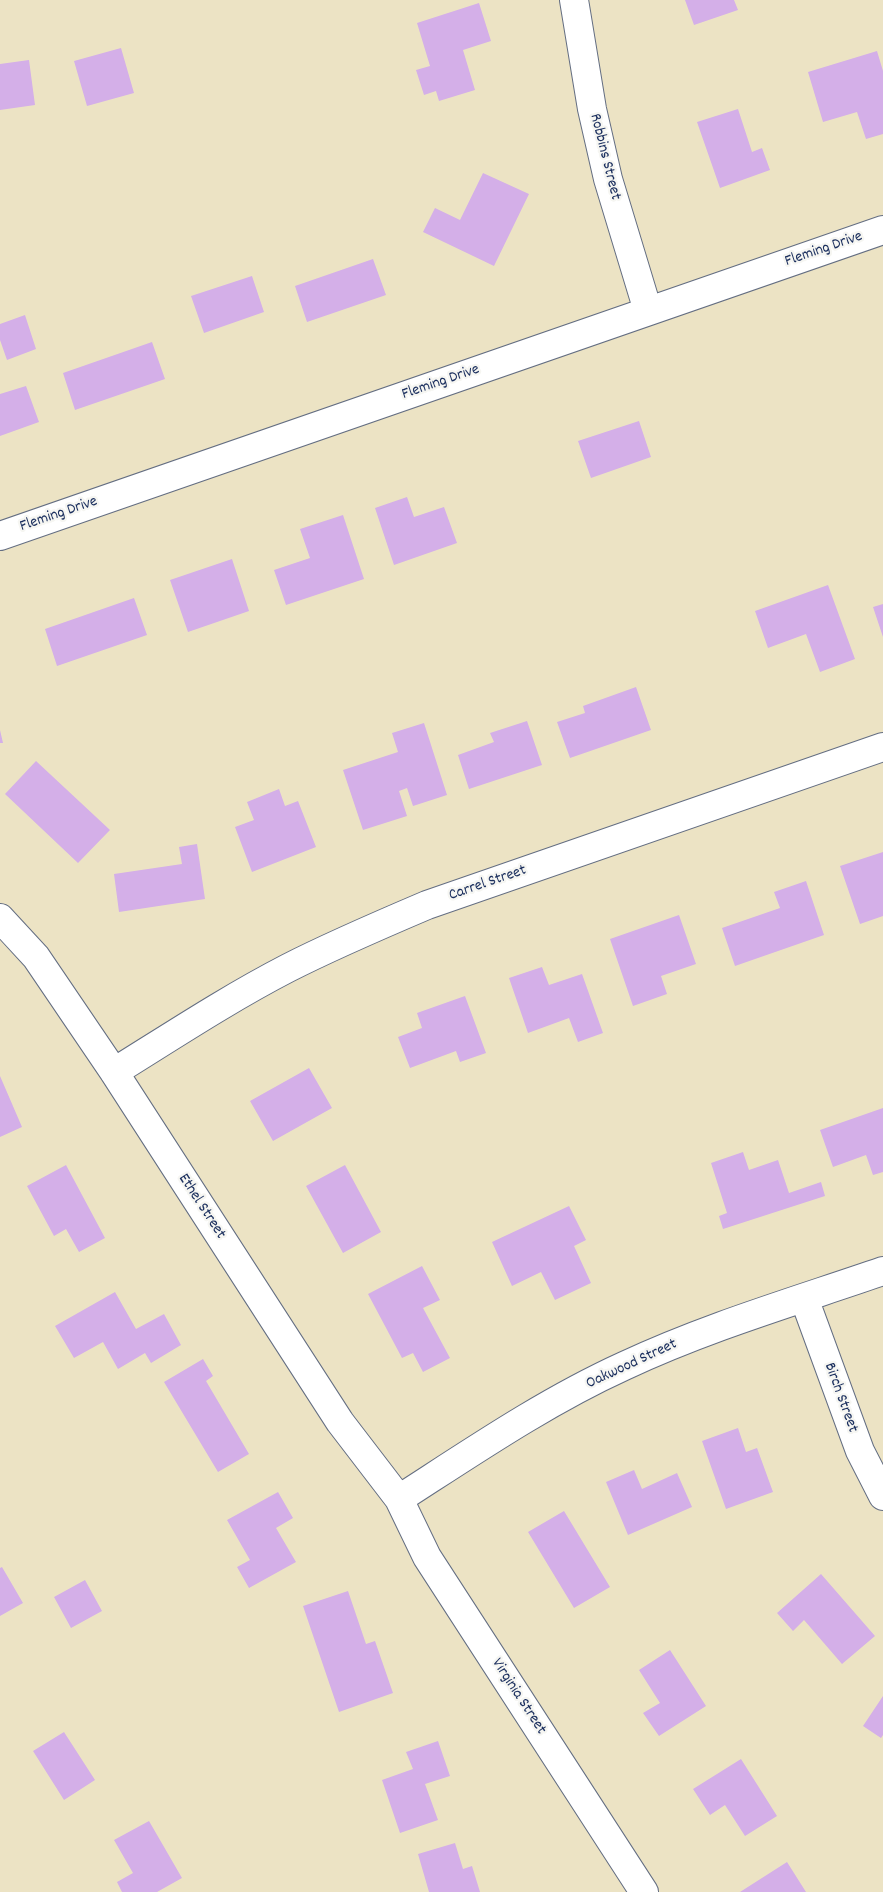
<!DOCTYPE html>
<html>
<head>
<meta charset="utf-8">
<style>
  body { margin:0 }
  canvas { display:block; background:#ece3c4 }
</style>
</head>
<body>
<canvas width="883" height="1892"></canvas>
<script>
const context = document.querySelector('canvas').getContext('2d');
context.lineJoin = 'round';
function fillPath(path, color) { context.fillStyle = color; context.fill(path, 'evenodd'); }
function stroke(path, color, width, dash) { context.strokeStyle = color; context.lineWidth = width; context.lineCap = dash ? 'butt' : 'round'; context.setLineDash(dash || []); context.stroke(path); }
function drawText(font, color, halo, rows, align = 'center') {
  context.font = font + ' Dekko,sans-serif'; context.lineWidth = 4.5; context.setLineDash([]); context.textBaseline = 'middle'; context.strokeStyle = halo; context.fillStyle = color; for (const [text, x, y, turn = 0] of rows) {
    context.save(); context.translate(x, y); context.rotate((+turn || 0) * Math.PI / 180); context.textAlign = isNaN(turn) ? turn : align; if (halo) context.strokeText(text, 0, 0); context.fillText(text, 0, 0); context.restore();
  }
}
fillPath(new Path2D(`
  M685 0H734L738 10 694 25Z
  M479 3 491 41 463 50 475 90 439 101 436 91 424 95 416 70 430 66 417 23Z
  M121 48 134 93 87 106 74 61Z
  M877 51 883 71V134L866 139 857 112 823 122 808 72Z
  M29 60 35 105 0 110V64Z
  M738 109 752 152 762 148 770 170 720 188 697 122Z
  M483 173 529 194 494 266 423 232 435 208 460 220Z
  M373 259 386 295 307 322 295 286Z
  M252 276 264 312 204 333 191 296Z
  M25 315 36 349 7 360 0 340V324Z
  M152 342 165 379 75 410 63 373Z
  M26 386 39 422 0 436V394Z
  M639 421 651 457 591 478 578 441Z
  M407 497 414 517 444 507 457 543 394 565 375 508Z
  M343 515 364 579 286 605 274 570 310 558 300 529Z
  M232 559 249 611 188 632 170 580Z
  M828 585 855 659 820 672 806 634 768 648 755 611Z
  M134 598 147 635 57 666 45 629Z
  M883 604V637L873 607Z
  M636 687 651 730 570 758 557 722 585 713 583 706Z
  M527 721 542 765 469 789 458 755 494 742 490 733Z
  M424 723 447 795 413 806 407 788 399 791 407 816 363 830 343 770 398 752 392 733Z
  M0 730 3 743H0Z
  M36 761 110 830 78 863 5 794Z
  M279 789 285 806 298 801 316 847 252 872 235 827 254 820 247 802Z
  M197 844 205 899 119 912 114 874 182 864 179 847Z
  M883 852V916L860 924 840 866Z
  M806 881 824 935 735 966 722 928 780 908 774 892Z
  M679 915 696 964 661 976 667 994 633 1006 610 939Z
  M542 967 549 985 582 974 603 1033 578 1042 569 1018 528 1033 509 978Z
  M465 996 486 1053 460 1062 456 1051 410 1068 398 1037 422 1028 417 1013Z
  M309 1068 332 1108 273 1141 250 1101Z
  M0 1076 22 1127 0 1137Z
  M883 1108V1172L873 1175 866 1155 833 1167 820 1130Z
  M743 1152 749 1170 778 1160 789 1193 821 1182 825 1196 723 1229 719 1216 727 1213 711 1163Z
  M66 1165 105 1238 79 1252 66 1229 54 1236 27 1186Z
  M345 1165 381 1232 343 1253 306 1186Z
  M569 1206 586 1240 574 1246 591 1283 555 1300 541 1272 512 1286 492 1242Z
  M422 1266 440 1300 423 1308 450 1358 423 1372 413 1353 402 1358 368 1294Z
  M115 1292 136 1329 164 1314 181 1345 151 1363 145 1353 118 1369 103 1342 74 1358 55 1326Z
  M203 1359 213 1376 206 1381 249 1454 218 1472 164 1382Z
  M738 1428 746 1452 757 1448 773 1492 726 1509 702 1441Z
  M634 1470 642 1489 677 1473 692 1507 628 1535 606 1482Z
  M278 1492 293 1518 276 1528 296 1562 249 1588 237 1567 250 1560 227 1520Z
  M564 1511 610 1587 574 1608 528 1532Z
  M2 1567 23 1603 0 1616V1568Z
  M821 1574 875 1636 842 1664 804 1620 793 1631 777 1613Z
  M85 1580 102 1611 71 1628 54 1597Z
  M348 1591 366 1644 375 1641 393 1693 339 1712 303 1606Z
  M670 1650 706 1706 659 1736 643 1713 660 1703 639 1670Z
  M883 1696V1735L881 1738 863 1726Z
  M64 1732 95 1780 64 1800 33 1751Z
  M438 1741 450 1776 425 1784 438 1820 400 1833 382 1780 413 1769 406 1752Z
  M741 1759 777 1816 745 1836 725 1805 710 1815 693 1789Z
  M149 1821 182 1878 157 1892H122L117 1882 133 1873 114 1840Z
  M455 1843 463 1869 472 1866 480 1892H429L418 1854Z
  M787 1862 806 1892H740Z`), '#d4afe8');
const street = new Path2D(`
  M574 0 592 109 608 179 648 311
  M0 536 883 230
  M0 918 36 957 114 1072 340 1422 399 1499 427 1557 644 1892
  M114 1072C172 1036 228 999 288 968 333 945 380 925 427 905L883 747
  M804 1298 860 1451 883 1496
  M399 1499C472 1452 545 1402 624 1366 707 1327 796 1301 883 1271`);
stroke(street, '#646e82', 30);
stroke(street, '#fff', 28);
drawText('16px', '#1b2f5e', '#f6f6f2', [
  ["Robbins Street",604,157,76],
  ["Fleming Drive",824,250,-19],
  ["Fleming Drive",441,383,-19],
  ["Fleming Drive",59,515,-19],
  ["Carrel Street",488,884,-19],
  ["Ethel Street",201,1207,57],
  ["Oakwood Street",632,1365,-25],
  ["Birch Street",840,1398,70],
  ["Virginia Street",518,1697,57]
]);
</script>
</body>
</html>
